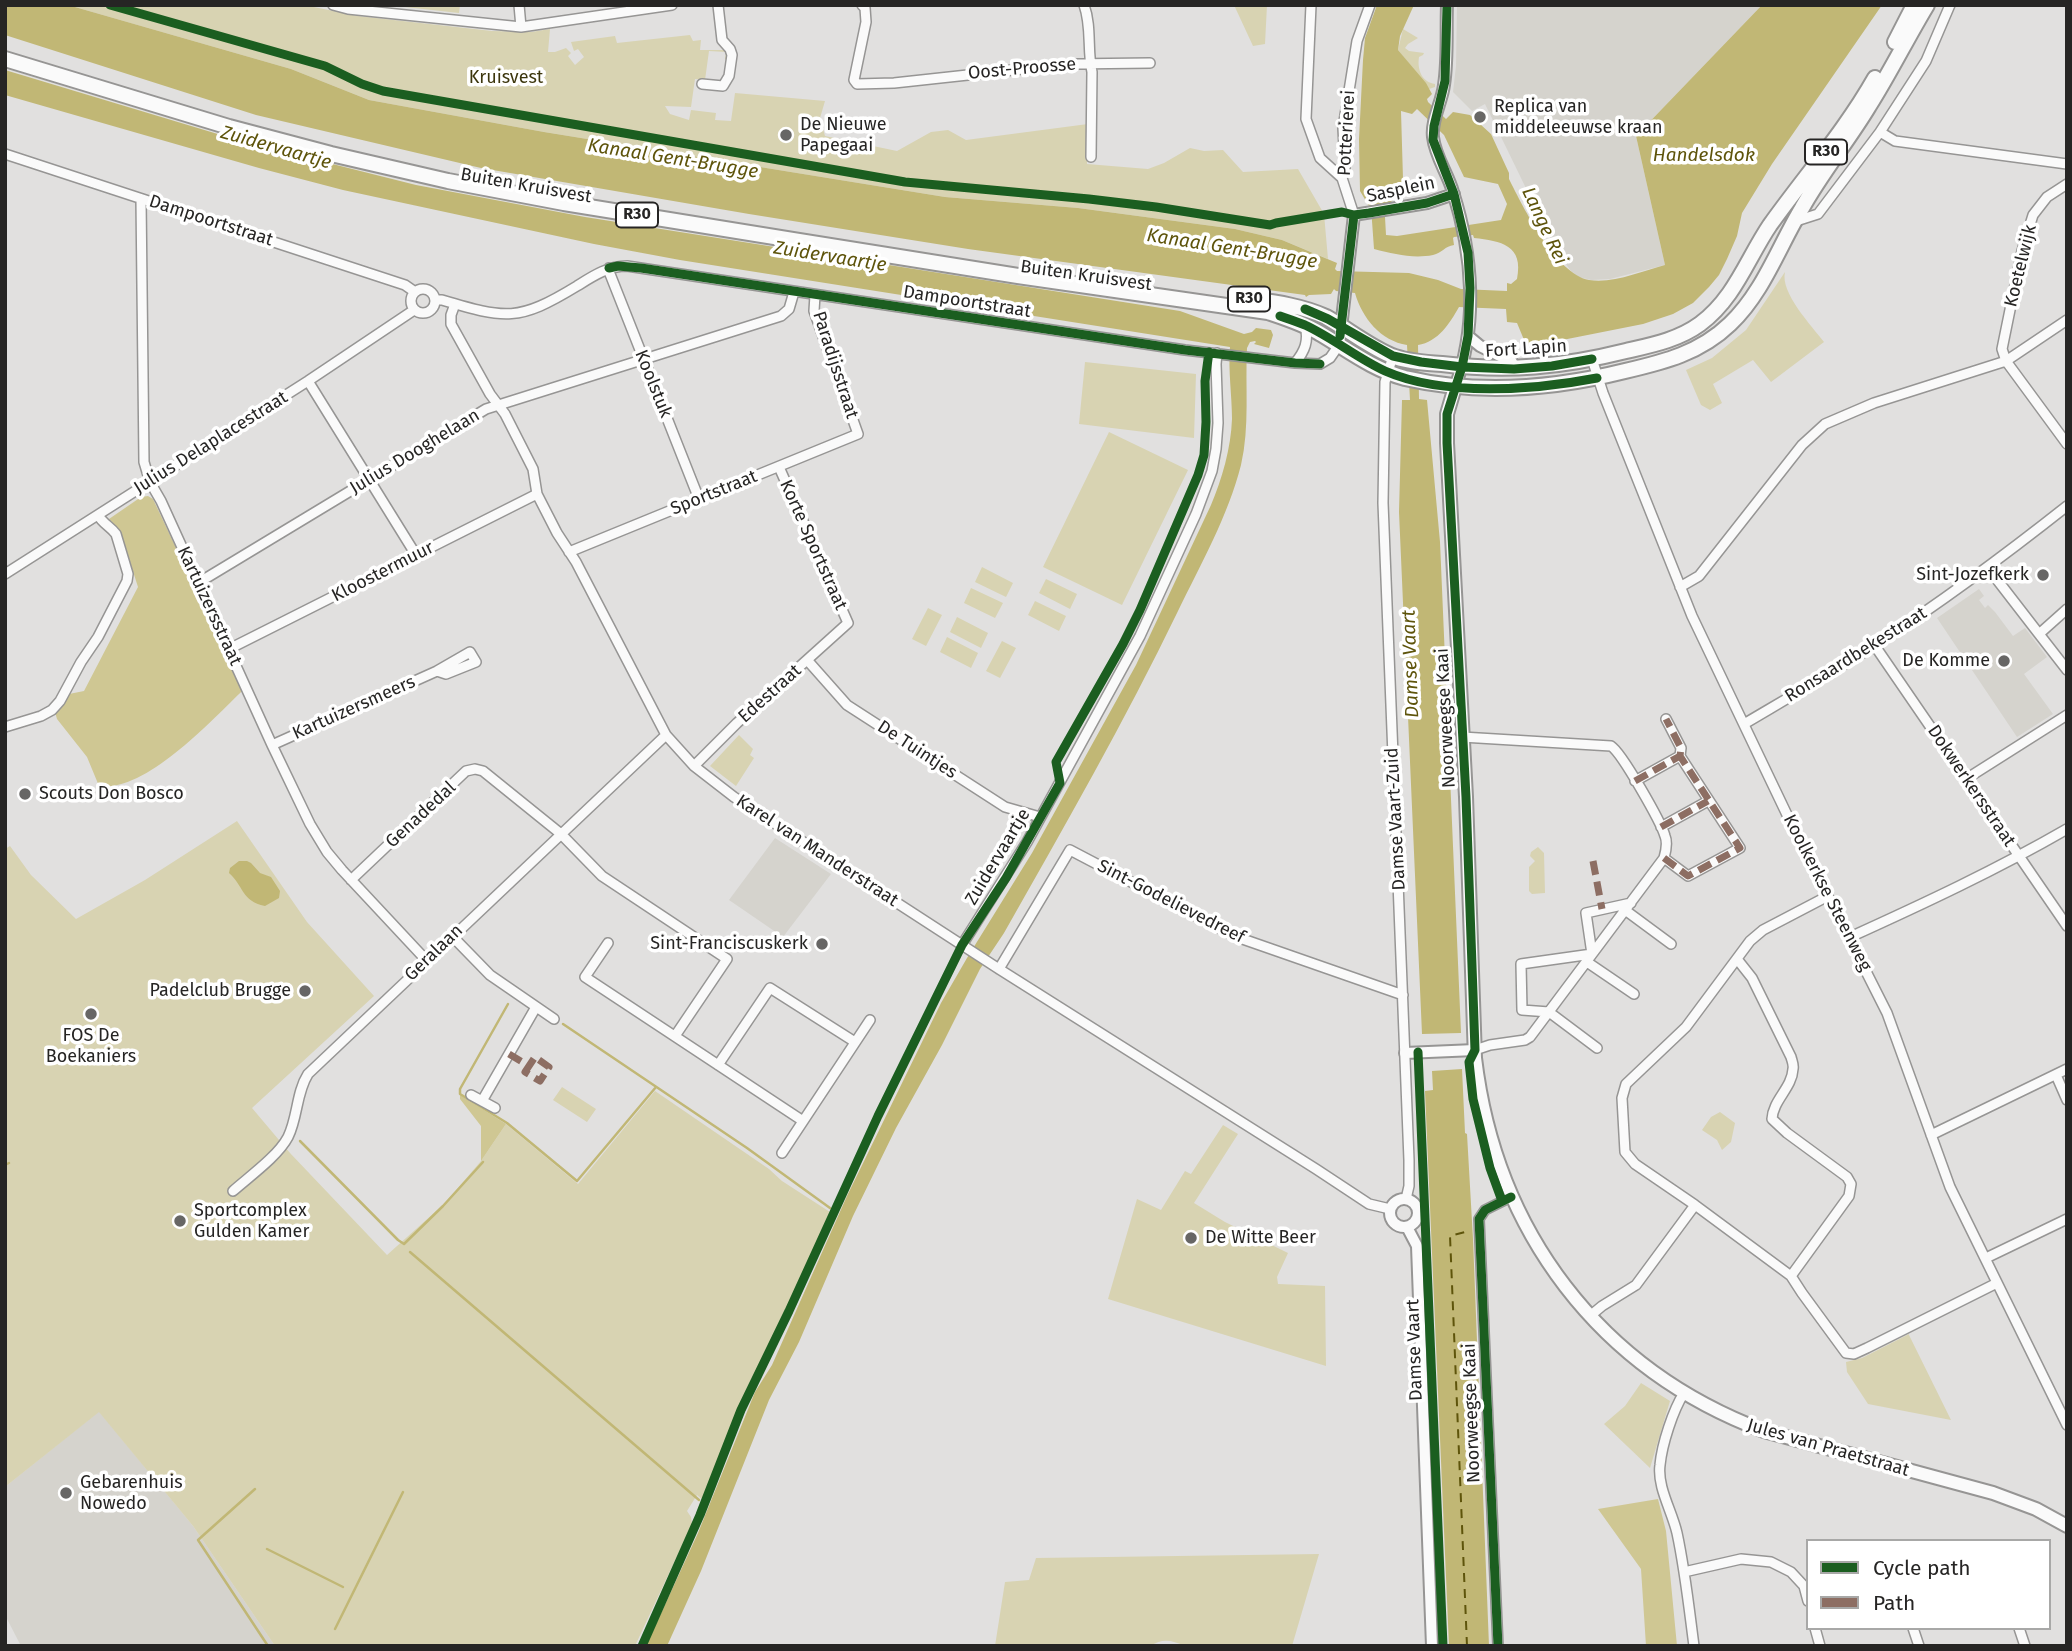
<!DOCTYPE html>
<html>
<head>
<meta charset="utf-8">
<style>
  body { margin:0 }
  #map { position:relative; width:2072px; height:1651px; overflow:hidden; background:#e1e0df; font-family:"Fira Sans",sans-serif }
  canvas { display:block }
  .frame { position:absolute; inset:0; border:7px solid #262524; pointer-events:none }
  .legend { position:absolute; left:1806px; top:1539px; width:245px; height:91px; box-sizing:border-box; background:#fff; border:2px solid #a8a8a7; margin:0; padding:9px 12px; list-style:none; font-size:21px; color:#262524 }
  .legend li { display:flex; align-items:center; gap:14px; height:35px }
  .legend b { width:35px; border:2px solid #a8a8a7 }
</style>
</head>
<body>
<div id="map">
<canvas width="2072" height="1651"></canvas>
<div class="frame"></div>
<ul class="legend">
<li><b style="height:9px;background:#1b5e20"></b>Cycle path</li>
<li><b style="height:9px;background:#8d6e63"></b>Path</li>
</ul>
</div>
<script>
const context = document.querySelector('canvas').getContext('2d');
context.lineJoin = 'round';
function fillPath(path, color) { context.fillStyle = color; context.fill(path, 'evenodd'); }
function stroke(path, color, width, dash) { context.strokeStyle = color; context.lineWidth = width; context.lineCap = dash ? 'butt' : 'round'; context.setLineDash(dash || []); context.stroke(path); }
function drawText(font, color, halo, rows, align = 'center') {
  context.font = font + ' "Fira Sans",sans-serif'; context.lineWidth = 7; context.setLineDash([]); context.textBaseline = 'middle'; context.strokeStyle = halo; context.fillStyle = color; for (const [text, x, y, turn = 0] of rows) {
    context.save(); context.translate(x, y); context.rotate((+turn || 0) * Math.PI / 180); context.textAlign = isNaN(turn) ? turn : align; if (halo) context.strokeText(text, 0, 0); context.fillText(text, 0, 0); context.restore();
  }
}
fillPath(new Path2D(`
  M1457 5H1762L1636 136 1665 265 1610 279 1591 280 1579 277 1571 271 1557 252 1485 104 1472 111 1453 92 1456 66Z
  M1979 589 1984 596 1979 600 1985 608 1988 605 1995 612 2013 636 2025 628 2047 657 2024 674 2053 714 2017 737 1937 618Z
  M775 838 831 874 783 937 729 900Z
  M99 1411 193 1526 275 1646H21L5 1615V1487Z`), '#d5d3cd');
fillPath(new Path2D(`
  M68 5H304L358 16 492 31 531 32 550 29 548 52H555L566 48 571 53 568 56 575 65 584 57 578 49 574 51 571 42 615 36 617 43 690 35 693 41 701 40 700 50H726L728 53V59H725L726 52 709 51 705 80 695 79 691 107 665 106 670 114 689 120 691 110 716 113 715 120 731 121 735 93 825 101 820 118 825 136 897 151 931 132 948 130 966 140 1088 124 1087 164 1148 169 1164 163 1190 148 1204 151 1223 150 1243 172 1298 169 1324 214 1328 259 1282 240 1235 229 1078 208 945 197 544 132 369 100 291 69Z
  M387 5H460L459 13Z
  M1234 5H1267L1265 44 1253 46Z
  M1403 29 1418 38 1408 44 1405 48 1409 51 1424 53 1423 55 1419 57C1417 70 1422 82 1435 84V87L1429 89 1398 50Z
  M1785 272C1780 293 1812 326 1824 342L1771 382 1753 360 1713 384 1722 403 1710 410 1701 405 1686 370 1712 358 1746 330Z
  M1085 362 1196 374 1194 438 1079 424Z
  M1109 432 1188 470 1122 605 1043 567Z
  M982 567 1013 583 1006 597 975 582Z
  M1046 579 1077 594 1070 609 1039 593Z
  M971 588 1003 603 995 618 964 603Z
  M1035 601 1066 616 1059 631 1028 615Z
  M928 608 942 615 926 646 912 639Z
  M957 617 988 633 981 648 950 632Z
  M947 637 978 653 971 668 940 652Z
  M1002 641 1016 648 1000 678 986 671Z
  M739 735 753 749 750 755 754 758 736 786 710 766Z
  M237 821 307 922 374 996 252 1108 290 1153 387 1255 445 1203 481 1161 506 1124 578 1184 655 1091 769 1169 782 1181 830 1212 789 1307 747 1388 703 1500 697 1495 687 1511 691 1517 692 1524 635 1646H275L193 1526 99 1412 5 1487V849L10 846 31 875 76 919 145 880Z
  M1538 847 1544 853 1545 893 1532 894 1529 891V867L1535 861 1530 856 1531 852Z
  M562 1087 596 1109 587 1122 553 1100Z
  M1720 1112 1735 1123 1731 1142 1722 1150 1717 1140 1702 1130 1711 1117Z
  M1223 1125 1238 1134 1194 1203 1225 1222 1288 1253 1277 1277 1278 1284 1325 1286 1326 1366 1108 1299 1137 1199 1161 1210 1185 1171 1191 1174Z
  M1909 1334V1335L1951 1420 1868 1404 1847 1372 1846 1362 1862 1358Z
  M1641 1383 1670 1401 1650 1468 1604 1424 1625 1406Z
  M1319 1554 1292 1646H1185C1171 1640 1163 1638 1150 1646H995L1005 1582 1029 1580 1036 1558Z`), '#d8d3b2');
fillPath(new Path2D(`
  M148 496 153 499 243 690C211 721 145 793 99 786L87 757 57 719 55 712 69 694 84 691 138 587 120 531 109 519 141 497Z
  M460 1095 506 1124 481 1161V1126L460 1099Z
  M1658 1499 1666 1531 1677 1646H1646L1641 1569 1598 1509Z`), '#cfc793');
fillPath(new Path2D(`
  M5 5H68L291 69 369 100 544 132 945 197 1078 208 1235 229 1282 240 1337 263 1335 269 1337 271 1409 273 1438 280 1461 289 1507 291V283L1511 284 1517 279C1524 245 1501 241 1474 238L1473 235 1454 237 1453 238 1454 245C1445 246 1442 253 1433 255 1413 259 1394 254 1374 249L1371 207 1369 206 1360 191 1359 139 1363 60 1365 38 1377 5H1414L1400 36 1398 50 1426 83 1432 94 1427 99 1428 102 1446 119 1453 112 1470 115 1491 134 1509 173V179C1523 207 1556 274 1589 280 1613 284 1642 271 1665 265L1636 136 1762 5H1882L1772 164 1742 213 1737 236 1727 259 1719 275 1709 287 1693 303 1673 314 1643 324 1527 347 1517 323 1507 322 1506 309 1459 307C1450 323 1438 342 1418 345L1419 399 1427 400 1440 542 1461 1033 1422 1034 1399 512 1402 400H1410L1407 345C1381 341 1362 318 1355 293L1336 291 1334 289 1331 294 1309 295 1306 297 1305 295 968 249 749 214 481 168 256 115 5 35ZM1417 109 1444 135 1464 177 1498 184 1507 204 1501 220 1397 236 1386 235 1385 217 1390 203 1395 198 1403 179 1401 111 1412 114Z
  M5 70 241 141 416 185 585 217 1180 311 1244 334 1252 332 1256 328 1271 330 1273 335 1269 348 1254 344 1256 342 1255 341 1250 342 1247 348C1245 387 1250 426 1241 465 1228 516 1201 564 1178 611 1125 721 1064 827 1004 933L980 969 942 1045 896 1128 853 1216 799 1342 769 1400 701 1571 667 1646H646L698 1533 755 1392 772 1365 847 1196 941 1003 967 958 1032 853 1136 665 1211 505C1222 479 1231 448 1232 419 1232 395 1228 371 1230 347L680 260 594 244 343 190 259 168 5 95Z
  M239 861H247L251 863 260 873 271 877 280 891 279 898 265 906C241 901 244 886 229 873L230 868Z
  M1462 1069 1465 1133 1467 1134 1473 1239 1489 1646H1449L1425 1091 1433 1090 1432 1071Z`), '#c1b775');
stroke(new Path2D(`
  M508 1004 460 1089V1094L507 1123 577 1181 656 1087
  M563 1024 747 1148 830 1208
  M300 1141 398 1240 404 1244 443 1206 483 1162
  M5 1165 9 1163
  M410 1252 699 1500
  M255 1489 198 1540 268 1646
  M267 1549 343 1587
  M335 1629 403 1492`), '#c1b775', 2.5);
stroke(new Path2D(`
  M1467 1646 1450 1236 1469 1231`), '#5e540b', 2, [9, 7]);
const minor = new Path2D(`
  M333 5 348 9 521 27 672 5
  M519 5 521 27
  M862 5 865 8 866 22 854 80 857 84 894 83 1069 64 1150 63
  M1084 5C1092 27 1087 50 1092 72L1091 157
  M1311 5 1306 119 1320 158 1342 178
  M702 84 723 86 729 76 732 55 730 49 722 40 718 5
  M1880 132 1895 141 2067 164
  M5 154 405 285 415 292
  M2067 184 2047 197 2033 215 2022 251 2002 349 2006 361 2067 444
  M141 199 144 462 150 482 161 501 272 745 310 824 327 852 342 870 427 961
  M1354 215 1342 178 1345 168 1343 128 1357 41 1370 5
  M1793 222 1818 214 1880 132 1926 61 1950 5
  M609 268 610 274 699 499
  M411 301a12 12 0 1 1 24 0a12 12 0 1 1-24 0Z
  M436 300H442C506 319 518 322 577 286 593 276 608 266 627 266L1185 350 1295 363 1320 364 1330 358 1339 345
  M455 304 451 315V324L490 394 505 414 533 469 537 494 557 533 576 562 666 735 694 766 734 797 999 969 1316 1169 1369 1204 1390 1209
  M1393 356 1385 382 1383 503 1409 1160V1186L1406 1199
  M1592 359 1603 393 1692 616 1790 821 1887 1013 1950 1187 2067 1425
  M1295 363C1305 351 1309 341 1305 325
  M308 381 416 555
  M569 552 858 434 814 311 815 295
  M1988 568 2039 634 2067 609
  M5 574 308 381 414 310
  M198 583 486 409 781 316 789 309 794 292
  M1680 587 1699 576 1802 445 1825 424 1874 403 2006 361 2067 320
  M2039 634 2067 670
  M1875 646 2067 926
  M229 649 537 494
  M808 661 847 705 1005 807 1040 817
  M1744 724C1788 698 1833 672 1877 644 1943 601 2005 555 2067 506
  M5 727 41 716 52 710 60 701 81 662 98 637 127 581 128 574 116 534C110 526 103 524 98 515
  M1462 737 1611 746C1622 753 1661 822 1665 836 1668 843 1666 851 1664 858L1530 1037 1525 1040 1490 1045 1475 1050
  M272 745 437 671 446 674 476 662 470 652 437 671
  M694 766 737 723 848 623 779 467
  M1966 779 2067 715
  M1635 781 1680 756
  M1661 827 1708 801
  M1664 858 1688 876 1740 848 1680 756 1681 748 1666 719
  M351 880 466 771 475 769 483 771 561 834 602 876 727 959 675 1036
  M1625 910 1671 944
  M452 936 490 975 554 1019
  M1848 938C1923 904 1996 870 2067 829
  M608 943 585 977 803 1121
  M962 945 1027 842 1140 636 1196 514 1212 471 1216 449 1218 423 1216 364 1217 353
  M1737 959 1752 978 1791 1057C1792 1061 1794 1065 1793 1069 1792 1088 1773 1100 1772 1119L1787 1133 1847 1177 1851 1184 1849 1196 1791 1276
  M1587 962 1634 994
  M999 969 1070 850 1234 936 1403 995
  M1597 1048 1549 1012 1522 1010 1521 964 1592 954 1586 913 1631 903
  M718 1065 770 988 855 1042
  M2056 1075 2067 1100
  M471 1095 495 1108
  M482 1101 536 1007
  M1931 1135 2067 1069
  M782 1153 870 1020
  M233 1191C250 1176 278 1156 288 1137 298 1117 296 1093 308 1074L666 735
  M1695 1205 1791 1276 1802 1293 1846 1353 1854 1354 1867 1348 1997 1283
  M1986 1258 2067 1219
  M1590 1316 1602 1306 1636 1285 1695 1205 1635 1164 1625 1152 1622 1098 1626 1084 1686 1027 1750 941 1763 930 1828 896
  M1684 1393C1673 1410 1662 1444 1660 1465 1657 1487 1672 1511 1677 1533 1685 1570 1689 1608 1694 1646
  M1684 1572 1741 1559 1771 1562 1791 1572 1804 1586 1808 1601
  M1815 1628 1820 1646
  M1913 1628 1919 1646
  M2019 1628 2025 1646
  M1498 1646 1479 1219 1485 1210 1511 1197`);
const tertiary = new Path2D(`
  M1447 5C1446 32 1448 59 1444 85 1442 102 1431 120 1433 137 1435 156 1448 174 1453 192 1473 255 1478 325 1455 387
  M1468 336 1480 346 1512 362 1514 369
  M1339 345 1354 215 1427 203 1454 194
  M1405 1053 1475 1050
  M1390 1213a14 14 0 1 1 28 0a14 14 0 1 1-28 0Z
  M1407 1227 1417 1246 1432 1646`);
const secondary = new Path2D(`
  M1455 387 1447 414V443L1466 797 1475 1058C1496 1232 1599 1369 1764 1431L1993 1493 2036 1509 2067 1526`);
const primary = new Path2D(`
  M1895 42 1914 5
  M5 59 229 127 331 154 448 181 564 203 799 241 1018 276 1268 312C1286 318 1305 324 1321 334 1348 350 1374 370 1405 378 1479 395 1553 389 1625 371 1664 362 1700 353 1730 324 1763 293 1779 246 1802 208 1822 172 1848 141 1869 106 1890 73 1907 38 1927 5
  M1243 298C1271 302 1300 305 1326 317 1346 328 1374 350 1395 357 1410 362 1426 363 1442 364 1508 372 1562 367 1626 351 1652 345 1678 340 1700 324 1735 298 1747 259 1770 225 1805 176 1845 131 1875 78`);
stroke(minor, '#969594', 12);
stroke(tertiary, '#969594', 14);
stroke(secondary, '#969594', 16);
stroke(primary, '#969594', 18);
stroke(minor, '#fafafa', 9);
stroke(tertiary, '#fafafa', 10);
stroke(secondary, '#fafafa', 12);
stroke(primary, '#fafafa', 14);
stroke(new Path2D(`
  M1635 781 1680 756
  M1661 827 1708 801
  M1664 858 1688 876 1740 848 1680 756 1681 748 1666 719
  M1593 861 1602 909
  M509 1054 529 1066 525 1072 540 1081 549 1067 535 1057 529 1066`), '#8d6e63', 7, [14, 7]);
stroke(new Path2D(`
  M110 5 325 66 362 84 383 91 905 182 1089 199 1156 207 1270 225 1276 223 1342 212 1354 215 1369 213 1427 203 1454 194
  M1447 5 1445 81 1434 126 1433 140 1454 194 1468 253 1470 288 1468 336 1462 367 1447 414V443L1466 797 1475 1050 1469 1062 1473 1099 1490 1168 1502 1201
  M609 268 618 266 641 268 1185 350 1295 363 1320 364
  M1305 309 1328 319 1393 356 1421 362 1462 367 1514 369 1552 366 1592 359
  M1280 316C1289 319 1297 322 1305 325 1333 338 1357 358 1385 371 1444 397 1535 390 1597 378
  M1340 336 1354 215
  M1418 1052 1443 1646
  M642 1646 700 1515 741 1410 789 1311 878 1116 962 945 1006 878 1060 783 1056 762 1123 644 1140 610 1198 475 1204 455 1206 422 1205 381 1209 352
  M1498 1646 1479 1219 1485 1210 1511 1197`), '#1b5e20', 9);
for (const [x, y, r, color] of [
  [1480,117,7,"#676665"],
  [786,135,7,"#676665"],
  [2043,575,7,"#676665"],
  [2004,661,7,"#676665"],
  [25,794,7,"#676665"],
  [822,944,7,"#676665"],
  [305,991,7,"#676665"],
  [91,1014,7,"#676665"],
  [180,1221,7,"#676665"],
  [1191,1238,7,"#676665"],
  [66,1493,7,"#676665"]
]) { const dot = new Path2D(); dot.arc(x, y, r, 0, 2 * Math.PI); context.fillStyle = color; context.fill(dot); stroke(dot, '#fff', 2.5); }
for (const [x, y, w] of [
  [1826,152,42],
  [637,215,42],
  [1249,299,42]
]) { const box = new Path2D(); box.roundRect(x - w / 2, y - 12.5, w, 25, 5); context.fillStyle = '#fff'; context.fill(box); stroke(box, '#262524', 2); }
drawText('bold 16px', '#262524', null, [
  ["R30",1826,152],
  ["R30",637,215],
  ["R30",1249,299]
]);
drawText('18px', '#262524', '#fff', [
  ["Oost-Proosse",1022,69,-5],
  ["Potterierei",1347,133,-87],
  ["Buiten Kruisvest",526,186,10],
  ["Sasplein",1401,190,-12],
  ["Dampoortstraat",211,221,18],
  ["Koetelwijk",2021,266,-76],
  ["Buiten Kruisvest",1086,276,8],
  ["Dampoortstraat",967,302,9],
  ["Fort Lapin",1526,349,-4],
  ["Paradijsstraat",835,365,72],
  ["Koolstuk",653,384,68],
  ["Julius Delaplacestraat",211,443,-32],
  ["Julius Dooghelaan",415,452,-31],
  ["Sportstraat",714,493,-22],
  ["Korte Sportstraat",813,545,66],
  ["Kloostermuur",383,572,-27],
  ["Kartuizersstraat",209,606,65],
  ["Ronsaardbekestraat",1856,655,-32],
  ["Edestraat",770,694,-42],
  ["Kartuizersmeers",354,708,-24],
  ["Noorweegse Kaai",1446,718,-93],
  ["De Tuintjes",917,750,33],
  ["Dokwerkersstraat",1971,786,56],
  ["Genadedal",421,815,-43],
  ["Damse Vaart-Zuid",1396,819,-93],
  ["Karel van Manderstraat",817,851,33],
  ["Zuidervaartje",998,857,-59],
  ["Koolkerkse Steenweg",1827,893,63],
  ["Sint-Godelievedreef",1171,902,27],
  ["Geralaan",434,953,-44],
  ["Damse Vaart",1415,1350,-92],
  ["Noorweegse Kaai",1472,1413,-92],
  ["Jules van Praetstraat",1828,1448,16]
]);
drawText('18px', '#3c360d', '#fff', [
  ["Kruisvest",506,78]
]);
drawText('18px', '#262524', '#fff', [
  ["Replica van",1494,107],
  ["middeleeuwse kraan",1494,128],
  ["De Nieuwe",800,125],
  ["Papegaai",800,146],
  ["Sint-Jozefkerk",2029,575,"right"],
  ["De Komme",1990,661,"right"],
  ["Scouts Don Bosco",39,794],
  ["Sint-Franciscuskerk",808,944,"right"],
  ["Padelclub Brugge",291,991,"right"],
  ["FOS De",91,1036,"center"],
  ["Boekaniers",91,1057,"center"],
  ["Sportcomplex",194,1211],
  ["Gulden Kamer",194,1232],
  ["De Witte Beer",1205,1238],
  ["Gebarenhuis",80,1483],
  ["Nowedo",80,1504]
], 'left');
drawText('italic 19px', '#5e540b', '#fff', [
  ["Zuidervaartje",276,148,16],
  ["Handelsdok",1704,156],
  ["Kanaal Gent-Brugge",673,159,9],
  ["Lange Rei",1544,226,65],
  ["Kanaal Gent-Brugge",1232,249,9],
  ["Zuidervaartje",830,257,9],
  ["Damse Vaart",1411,664,-92]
]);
</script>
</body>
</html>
